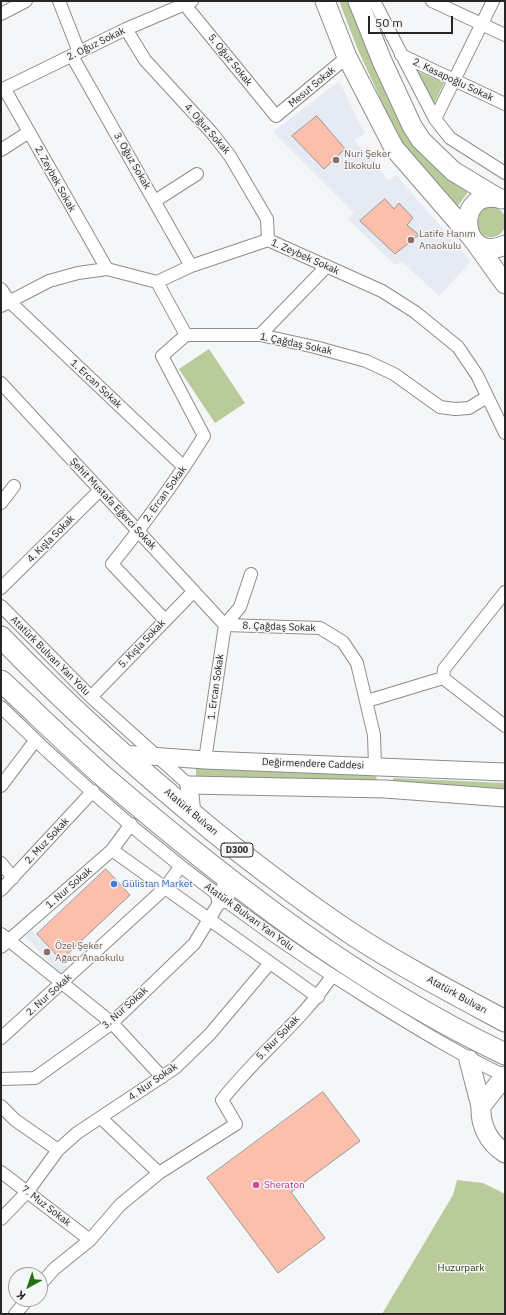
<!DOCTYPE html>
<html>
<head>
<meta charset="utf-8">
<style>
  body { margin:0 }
  #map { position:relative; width:506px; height:1315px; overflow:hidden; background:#f5f6f7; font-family:"IBM Plex Sans",sans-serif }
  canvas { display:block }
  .frame { position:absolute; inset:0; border:2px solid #262627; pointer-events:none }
  .north { position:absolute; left:8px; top:1267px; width:40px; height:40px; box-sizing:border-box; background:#f5f6f7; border:1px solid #a2a3a4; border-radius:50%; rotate:220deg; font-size:11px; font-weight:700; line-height:16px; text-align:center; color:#262627 }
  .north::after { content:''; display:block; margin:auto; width:14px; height:18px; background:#247015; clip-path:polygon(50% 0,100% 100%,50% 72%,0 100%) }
  .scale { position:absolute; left:368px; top:16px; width:85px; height:18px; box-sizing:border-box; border:2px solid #262627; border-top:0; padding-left:5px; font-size:12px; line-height:14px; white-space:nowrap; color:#262627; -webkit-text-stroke:3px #f5f6f7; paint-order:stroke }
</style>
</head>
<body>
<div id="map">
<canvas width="506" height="1315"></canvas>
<div class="frame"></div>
<div class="north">K</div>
<div class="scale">50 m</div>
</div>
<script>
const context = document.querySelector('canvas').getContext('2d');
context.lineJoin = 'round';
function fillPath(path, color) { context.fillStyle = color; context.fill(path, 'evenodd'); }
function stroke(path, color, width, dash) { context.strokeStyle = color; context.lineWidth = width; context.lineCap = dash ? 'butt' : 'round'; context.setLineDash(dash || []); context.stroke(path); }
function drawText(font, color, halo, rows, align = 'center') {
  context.font = font + ' "IBM Plex Sans",sans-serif'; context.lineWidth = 3; context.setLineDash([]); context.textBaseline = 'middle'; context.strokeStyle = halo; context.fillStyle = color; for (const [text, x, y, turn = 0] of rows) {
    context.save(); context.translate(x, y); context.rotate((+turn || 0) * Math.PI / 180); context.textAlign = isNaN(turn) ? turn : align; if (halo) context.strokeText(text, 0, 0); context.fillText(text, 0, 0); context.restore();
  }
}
fillPath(new Path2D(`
  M339 81 365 134 354 140 389 181 396 175 471 261 439 296 402 262 395 265 348 219 354 213 273 132Z
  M32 930 68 968 61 975 25 936Z`), '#e6eaf3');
fillPath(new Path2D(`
  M339 1H348L391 101 445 175 468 192 458 206 399 139 358 50Z
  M415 70 444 83 434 104Z
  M476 222a15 15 0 1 1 30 0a15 15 0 1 1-30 0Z
  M209 349 245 403 215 423 179 369Z
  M200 766 376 775 377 783 307 779 202 778 196 776V768Z
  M393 778 505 783V790L394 784Z
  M457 1180 483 1183 505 1194V1314H382L453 1195Z`), '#b9ca9b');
const building = new Path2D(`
  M317 116 345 149 324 169 292 136Z
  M385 199 394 209 399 203 413 218 407 225 419 235 395 254 360 221Z
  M106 869 130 895 61 960 37 934Z
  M323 1092 360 1141 291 1192 325 1238 278 1273 207 1178Z`);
fillPath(building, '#fbbfab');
stroke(building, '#999796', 1);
const street = new Path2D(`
  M59 1 79 52
  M374 1 435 119 450 138 505 173
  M432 1 505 35
  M185 5 276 116 347 57
  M1 14 26 1
  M126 29 145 60 212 133 230 156 267 219 268 240
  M401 55 505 104
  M72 56 191 266
  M4 88 107 269
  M1 90 126 29 192 1
  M435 119 493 1
  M1 150 29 132
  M155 201 197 174
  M157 282 186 335
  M1 289 9 301 184 467
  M1 306 49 281 78 273 107 269 157 282 191 266 268 240 382 291 415 312 458 347 477 375 505 433
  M260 335 327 266
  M1 383 225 625 320 628 343 642 357 663 374 735 375 766
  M1 503 14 486
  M1 588 100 490
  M1 606 91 697 189 785
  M165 620 112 564C145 523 176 481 204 436L162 356 186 335H260L315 347 366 361 394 374 440 407 455 409 469 408 487 397
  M443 678 444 669 505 592
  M443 678 505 726
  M91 697 194 591
  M367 701 443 678
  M1 707C113 817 237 917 371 1000 415 1027 458 1054 505 1076
  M205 760 225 625 240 607 251 574
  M1 786 35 741
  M112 850 318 997
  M1 863 13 878
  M1 890 93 791
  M1 934 112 1023 162 1077
  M1 947 112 850 131 824
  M1 1038 165 888 180 867
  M1 1079 35 1078 112 1023 194 944 222 898
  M1 1106 15 1120 58 1150
  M101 1118 159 1173
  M1 1172 90 1240
  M1 1219 28 1191 58 1150 77 1133 175 1068 210 1034 270 963
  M40 1285 54 1269 90 1240 120 1205 159 1173 236 1124 222 1100C256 1056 301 1022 332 976
  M15 1314 28 1299`);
const secondary = new Path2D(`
  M122 754 205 760 505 772
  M192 814 189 785 385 789 505 798`);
const primary = new Path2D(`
  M325 1 347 57 394 148 472 238 505 284
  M358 1 382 61 412 126 421 140 453 171 496 197
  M502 199C453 185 459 266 505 245
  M469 1060 481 1106 505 1076
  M481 1106C480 1126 489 1143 505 1153`);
const highway = new Path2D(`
  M1 637C67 706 139 770 213 831 258 867 304 902 352 934 401 966 453 993 505 1021
  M1 681C37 714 73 750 110 782 232 886 360 985 505 1054
  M222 898 231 882`);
stroke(street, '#8c8d8e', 14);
stroke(secondary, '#8c8d8e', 19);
stroke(primary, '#8c8d8e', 21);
stroke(highway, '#8c8d8e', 23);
stroke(street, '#fff', 12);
stroke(secondary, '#fff', 17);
stroke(primary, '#fff', 19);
stroke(highway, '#fff', 21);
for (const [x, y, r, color] of [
  [336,160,4,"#8d6e63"],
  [411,240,4,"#8d6e63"],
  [114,884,4,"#3f7fe0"],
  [47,952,4,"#8d6e63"],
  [256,1185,4,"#d1479c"]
]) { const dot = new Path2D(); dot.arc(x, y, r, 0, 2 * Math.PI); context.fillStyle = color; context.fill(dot); stroke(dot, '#f5f6f7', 1.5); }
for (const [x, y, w] of [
  [237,850,32]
]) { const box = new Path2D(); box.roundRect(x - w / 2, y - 7, w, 14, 3); context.fillStyle = '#f5f6f7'; context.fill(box); stroke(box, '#262627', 1); }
drawText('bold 9px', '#262627', null, [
  ["D300",237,850]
]);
drawText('10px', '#262627', '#f5f6f7', [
  ["2. Oğuz Sokak",96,44,-26],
  ["5. Oğuz Sokak",230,60,51],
  ["2. Kasapoğlu Sokak",453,80,25],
  ["Mesut Sokak",312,87,-40],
  ["4. Oğuz Sokak",207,129,49],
  ["3. Oğuz Sokak",132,161,60],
  ["2. Zeybek Sokak",55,179,61],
  ["1. Zeybek Sokak",305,257,24],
  ["1. Çağdaş Sokak",296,344,12],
  ["1. Ercan Sokak",96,384,43],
  ["2. Ercan Sokak",165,494,-54],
  ["Şehit Mustafa Eğerci Sokak",113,504,47],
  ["4. Kışla Sokak",51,539,-45],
  ["8. Çağdaş Sokak",279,627,2],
  ["5. Kışla Sokak",142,644,-46],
  ["Atatürk Bulvarı Yan Yolu",50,656,45],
  ["1. Ercan Sokak",216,687,-82],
  ["Değirmendere Caddesi",313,764,2],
  ["Atatürk Bulvarı",191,812,40],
  ["2. Muz Sokak",47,841,-47],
  ["1. Nur Sokak",69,888,-41],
  ["Atatürk Bulvarı Yan Yolu",249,917,36],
  ["2. Nur Sokak",49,995,-42],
  ["Atatürk Bulvarı",457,995,29],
  ["3. Nur Sokak",125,1008,-42],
  ["5. Nur Sokak",278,1038,-46],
  ["4. Nur Sokak",153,1082,-35],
  ["7. Muz Sokak",46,1206,38]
]);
drawText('10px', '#785e54', '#f5f6f7', [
  ["Nuri Şeker",344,154],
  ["İlkokulu",344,166],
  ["Latife Hanım",419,234],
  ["Anaokulu",419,246],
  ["Özel Şeker",55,946],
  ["Ağacı Anaokulu",55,958]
], 'left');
drawText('10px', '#366cbe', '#f5f6f7', [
  ["Gülistan Market",122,884]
], 'left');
drawText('10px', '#b23c85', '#f5f6f7', [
  ["Sheraton",264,1185]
], 'left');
drawText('10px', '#2c3a08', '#f5f6f7', [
  ["Huzurpark",461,1268]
]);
</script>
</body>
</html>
